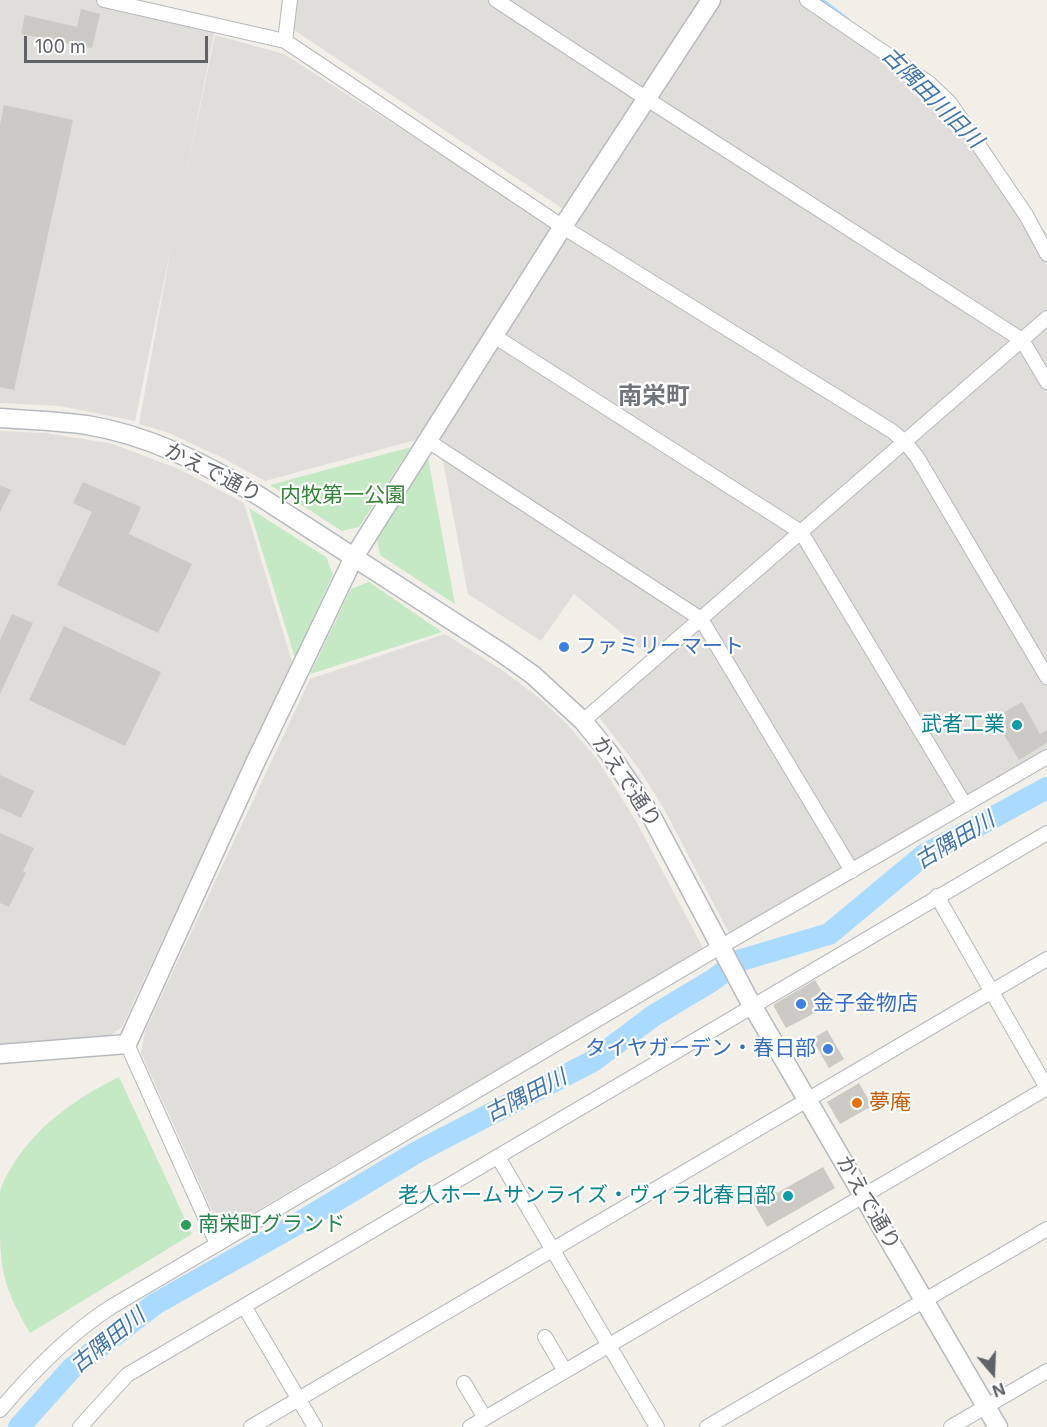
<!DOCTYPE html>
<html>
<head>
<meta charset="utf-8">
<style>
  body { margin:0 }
  #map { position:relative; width:1047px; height:1427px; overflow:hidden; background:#f1efe8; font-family:Inter,sans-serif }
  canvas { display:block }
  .north { position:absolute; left:963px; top:1343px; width:60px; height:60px; -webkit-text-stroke:4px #fff; paint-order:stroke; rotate:161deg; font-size:16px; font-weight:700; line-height:24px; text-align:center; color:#5f6368 }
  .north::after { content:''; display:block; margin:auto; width:21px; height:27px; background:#5f6368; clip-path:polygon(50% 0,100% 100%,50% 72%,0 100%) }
  .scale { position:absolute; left:24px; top:36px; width:184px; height:27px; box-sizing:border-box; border:3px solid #5f6368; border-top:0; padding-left:8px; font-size:18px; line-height:21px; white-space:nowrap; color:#5f6368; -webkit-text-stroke:4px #fff; paint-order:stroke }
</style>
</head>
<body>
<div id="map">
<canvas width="1047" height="1427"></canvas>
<div class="north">N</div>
<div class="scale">100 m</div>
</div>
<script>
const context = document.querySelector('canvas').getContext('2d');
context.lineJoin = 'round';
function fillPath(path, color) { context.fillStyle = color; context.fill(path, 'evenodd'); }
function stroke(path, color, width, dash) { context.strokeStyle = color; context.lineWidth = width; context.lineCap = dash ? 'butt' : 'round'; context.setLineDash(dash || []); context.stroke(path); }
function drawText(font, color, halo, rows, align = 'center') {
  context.font = font + ' Inter,"Noto Sans JP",sans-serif'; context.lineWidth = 4.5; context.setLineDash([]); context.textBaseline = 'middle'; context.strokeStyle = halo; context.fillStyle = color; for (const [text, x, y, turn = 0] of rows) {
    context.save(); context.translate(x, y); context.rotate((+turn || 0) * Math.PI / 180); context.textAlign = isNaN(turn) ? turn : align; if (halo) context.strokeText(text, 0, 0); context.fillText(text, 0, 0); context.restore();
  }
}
fillPath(new Path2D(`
  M0 0H108L216 24 184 185 215 35 284 54 560 231 427 437 265 481 223 458 169 433 139 424 172 242 135 421 60 406 0 403Z
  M297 0H823L929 83 1026 215 1047 233V751L730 935 663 807 639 769 599 717 658 663 574 594 541 641 468 594 437 429 572 215 294 30Z
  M0 431 46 433 113 444 179 469 244 503 292 662 122 1027 106 1038 0 1045Z
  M445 634 502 670 538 697 567 724 597 759 636 821 702 946 700 951 227 1228 218 1224 141 1053 145 1031 310 679Z`), '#e0deda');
fillPath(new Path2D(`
  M411 447 359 527 342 531 270 485Z
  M428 458 455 604 380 555 377 538Z
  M249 508 326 557 333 574 295 658Z
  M369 582 442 632 310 674 351 589Z
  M119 1077 192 1234 30 1333C7 1293 0 1275 0 1229 0 1217 0 1203 0 1192 2 1182 9 1172 14 1163 40 1123 77 1098 119 1077Z`), '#c5e8c5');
stroke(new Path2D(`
  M822 0 848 20`), '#aadaff', 4);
stroke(new Path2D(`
  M19 1427 71 1369 155 1304 297 1224 417 1152 593 1061 653 1016 713 980 738 961 829 934 924 855 1047 788`), '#aadaff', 22);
fillPath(new Path2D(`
  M81 9 100 14 92 48 21 34 25 15 77 27Z
  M4 105 73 120 14 390 0 387V125Z
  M83 482 141 507 129 534 192 564 158 633 57 585 92 512 73 503Z
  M0 485 11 490 0 512Z
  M12 614 33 623 0 694V640Z
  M64 626 161 672 125 746 29 700Z
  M1022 702 1040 734 1047 730V743L1019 760 994 718Z
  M0 775 34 791 21 818 0 808Z
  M0 833 34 848 23 871 26 873 9 907 0 903Z
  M815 980 830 1005 786 1028 773 1005Z
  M827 1030 844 1059 829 1068 812 1039Z
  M859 1083 872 1106 840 1124 827 1102Z
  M823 1167 835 1188 767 1227 751 1199 773 1186 777 1193Z`), '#cccac5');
const street = new Path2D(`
  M104 0 285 41 563 227 892 431 905 442 917 457 1047 677
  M496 0 647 99 1022 340 1047 382
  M807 0 929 83 950 103 1026 215 1047 254
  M285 41 290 0
  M494 336 801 532 965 805
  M428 441 701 619 852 871
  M583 721 1047 318
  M937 896 1047 1088
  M127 1044 217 1244
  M498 1157 657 1427
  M244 1306 315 1427
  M545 1337 565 1371
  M464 1383 485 1418
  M0 1410C32 1372 69 1334 111 1307L720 947 1047 757
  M80 1427 127 1375 1047 833
  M251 1427 1047 959
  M470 1427 1047 1088
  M707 1427 1047 1229
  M951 1427 1047 1371`);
const secondary = new Path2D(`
  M0 418C29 420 58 421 87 425 148 435 203 463 256 494L502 653 533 675 583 721 609 753 635 791 653 819 749 1000 998 1427
  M0 1054 127 1044 255 763 354 557 560 231 711 0`);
stroke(street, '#b5b8bc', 16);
stroke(secondary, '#b6babf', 21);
stroke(street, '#fff', 14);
stroke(secondary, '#fff', 18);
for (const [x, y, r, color] of [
  [564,647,6,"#3f7fe0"],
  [1017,725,6,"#0f9aa8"],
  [801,1004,6,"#3f7fe0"],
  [828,1049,6,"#3f7fe0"],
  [857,1103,6,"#e8710a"],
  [788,1196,6,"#0f9aa8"],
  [186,1225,6,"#2e9e5b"]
]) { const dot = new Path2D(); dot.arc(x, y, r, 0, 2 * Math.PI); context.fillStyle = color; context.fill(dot); stroke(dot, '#fff', 2); }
drawText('21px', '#5f6368', '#fff', [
  ["かえで通り",213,473,27],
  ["かえで通り",626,782,56],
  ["かえで通り",868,1203,60]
]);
drawText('21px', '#348238', '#fff', [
  ["内牧第一公園",343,496]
]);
drawText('21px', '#366cbe', '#fff', [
  ["ファミリーマート",576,647],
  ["金子金物店",813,1004],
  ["タイヤガーデン・春日部",816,1049,"right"]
], 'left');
drawText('21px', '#0d838f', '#fff', [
  ["武者工業",1005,725],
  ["老人ホームサンライズ・ヴィラ北春日部",776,1196]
], 'right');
drawText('21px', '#c56008', '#fff', [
  ["夢庵",869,1103]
], 'left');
drawText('21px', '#27864d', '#fff', [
  ["南栄町グランド",198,1225]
], 'left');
drawText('italic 22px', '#4174aa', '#fff', [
  ["古隅田川旧川",932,98,45],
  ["古隅田川",955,841,-31],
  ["古隅田川",526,1096,-27],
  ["古隅田川",108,1341,-39]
]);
drawText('bold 24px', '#70757a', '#fff', [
  ["南栄町",654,397]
]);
</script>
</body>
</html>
